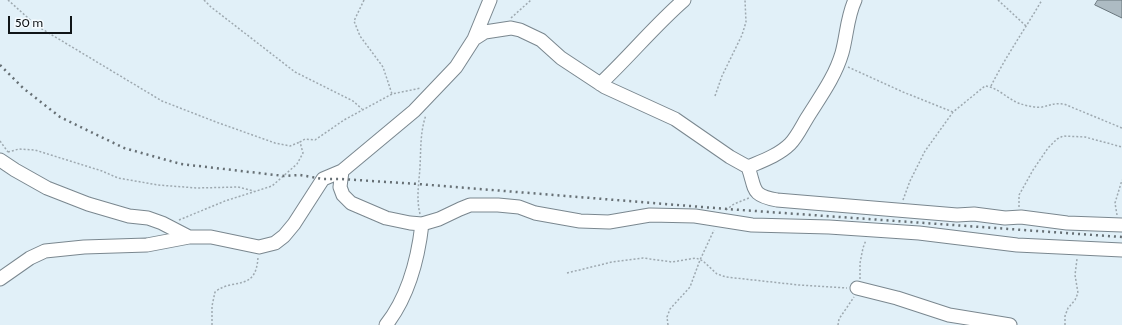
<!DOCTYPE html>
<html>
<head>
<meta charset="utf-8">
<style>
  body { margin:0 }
  #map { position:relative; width:1122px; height:325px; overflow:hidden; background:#e1f0f8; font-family:Cabin,sans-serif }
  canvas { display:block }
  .scale { position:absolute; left:8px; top:16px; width:64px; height:18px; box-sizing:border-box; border:2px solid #101518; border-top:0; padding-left:5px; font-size:12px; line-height:14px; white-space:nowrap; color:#101518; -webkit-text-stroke:3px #f5fbff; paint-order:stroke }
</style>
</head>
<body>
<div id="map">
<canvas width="1122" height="325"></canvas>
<div class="scale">50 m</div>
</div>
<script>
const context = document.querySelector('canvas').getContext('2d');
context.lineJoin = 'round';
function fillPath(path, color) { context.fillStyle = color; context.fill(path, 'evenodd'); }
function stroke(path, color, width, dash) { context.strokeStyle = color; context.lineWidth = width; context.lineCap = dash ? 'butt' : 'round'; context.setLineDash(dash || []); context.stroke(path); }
const building = new Path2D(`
  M1098 0H1122V18L1095 5Z`);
fillPath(building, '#adbbc3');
stroke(building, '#69767d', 1);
const minor = new Path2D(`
  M474 39 485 32 511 28 520 30 541 40 561 58 605 87 675 119 730 157 748 167C762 161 779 155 790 144 797 137 802 126 807 118 820 97 835 77 842 53 847 35 847 17 855 0
  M600 84C629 57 654 26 684 0
  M0 160 15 170 47 188 88 204 129 216 148 218 162 223 189 237
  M748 167C756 189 750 195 777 200L957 215 974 214 1005 218 1021 217 1067 223 1122 225
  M342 171 340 187 343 195 351 203 386 218 410 223 422 224 439 219 460 209 470 205H498L519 207 535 213 580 221 609 222 650 215 695 216 752 225 829 227 919 233 1017 245 1122 250
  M0 279 30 258 45 251 84 247 147 245 189 237H211L259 247 275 243 284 236 294 224 323 179 342 171 414 111 456 67 474 39 490 0
  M857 288 897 298 949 315 1010 325
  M386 325C408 297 418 259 422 224`);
stroke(minor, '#7a878f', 15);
stroke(new Path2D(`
  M8 0 37 26 162 101 216 122 275 143 290 146 300 142
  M204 0 211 7 295 72 353 101 362 109
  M364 0 354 21 360 36 383 67 392 94
  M998 0 1026 26
  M511 18 531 0
  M848 67 903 92 953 112
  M991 86C1006 56 1025 29 1042 0
  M715 96 722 76 742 35 746 22 745 0
  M0 141 8 152
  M8 152 19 149 35 150 102 171 118 178 158 185 197 188 238 187 254 191
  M903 200 910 181 925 151 953 112 985 86C998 87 1008 100 1021 104 1028 106 1036 108 1042 107 1052 105 1053 103 1064 104L1122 128
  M1019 207V195L1033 170 1048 148 1057 139 1063 136 1085 137 1122 147
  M726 210 734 204 749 198
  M420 214C416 198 419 183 420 167 421 149 420 132 426 115
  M1117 215 1115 203 1122 180
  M179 220 225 201 272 186 297 164 303 153 300 142 305 139 315 140 344 120 392 94 421 88
  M567 273 612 262 643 258 672 262 696 258 703 261 717 274 726 277 799 285 847 288
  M860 279V263L863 248 866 240
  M212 325V306L215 292C233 277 256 293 258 257
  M668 325 667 317 670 309 690 287 700 260 714 230
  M838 325 839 319 854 297
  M1065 325V316L1068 308 1075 300 1078 293 1075 275 1077 259`), '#9ea9b0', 1.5, [2, 2]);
stroke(minor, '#fff', 13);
stroke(new Path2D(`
  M0 65 23 88 60 117 124 148 181 164 284 176 300 175 323 179H341L418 184 727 209 1122 237`), '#677075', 2.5, [2, 4]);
</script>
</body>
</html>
